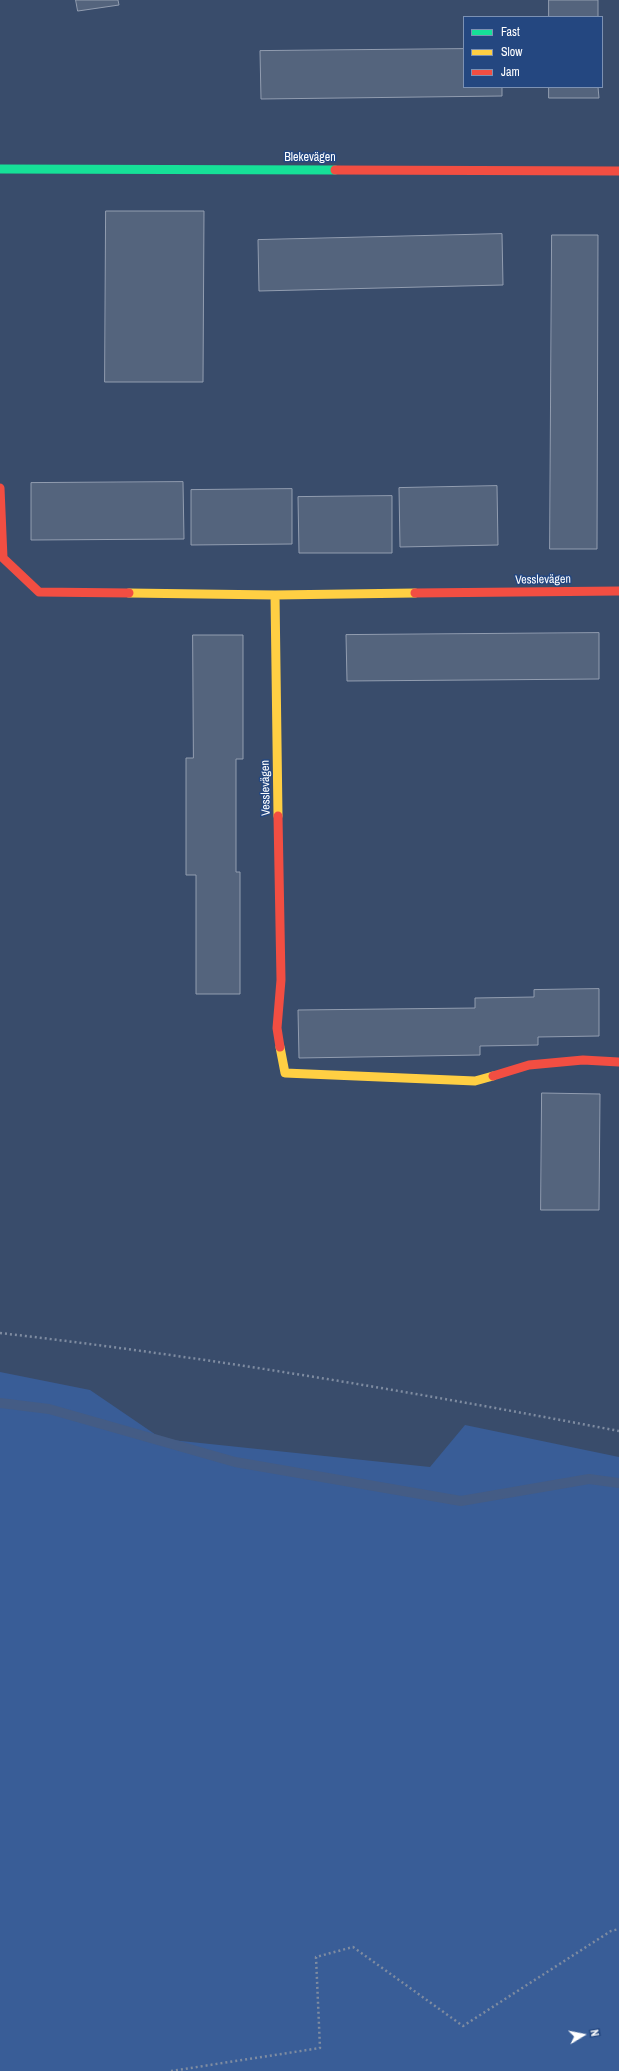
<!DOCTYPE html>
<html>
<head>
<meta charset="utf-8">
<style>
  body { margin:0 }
  #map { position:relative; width:619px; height:2071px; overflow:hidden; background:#394c6b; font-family:"Archivo Narrow",sans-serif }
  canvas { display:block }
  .legend { position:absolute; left:463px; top:16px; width:140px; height:72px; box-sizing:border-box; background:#244780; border:1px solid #7c91b3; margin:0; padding:5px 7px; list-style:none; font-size:12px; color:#fff }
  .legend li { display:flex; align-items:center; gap:8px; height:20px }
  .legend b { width:20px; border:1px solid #7c91b3 }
  .north { position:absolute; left:563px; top:2015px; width:40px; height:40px; -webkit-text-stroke:3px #244780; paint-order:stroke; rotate:80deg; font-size:11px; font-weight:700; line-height:16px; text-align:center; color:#fff }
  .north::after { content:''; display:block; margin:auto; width:14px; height:18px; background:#fff; clip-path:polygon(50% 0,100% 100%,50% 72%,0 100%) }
</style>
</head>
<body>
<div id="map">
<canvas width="619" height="2071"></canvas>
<ul class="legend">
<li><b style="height:5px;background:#16e098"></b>Fast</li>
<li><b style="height:5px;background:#ffcf43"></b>Slow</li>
<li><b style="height:5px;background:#f24e42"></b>Jam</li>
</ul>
<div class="north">N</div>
</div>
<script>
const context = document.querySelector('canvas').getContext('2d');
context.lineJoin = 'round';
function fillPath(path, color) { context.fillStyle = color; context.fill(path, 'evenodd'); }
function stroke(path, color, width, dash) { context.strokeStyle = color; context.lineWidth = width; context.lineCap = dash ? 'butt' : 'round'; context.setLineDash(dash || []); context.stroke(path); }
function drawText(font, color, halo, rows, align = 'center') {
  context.font = font + ' "Archivo Narrow",sans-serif'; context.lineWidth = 3; context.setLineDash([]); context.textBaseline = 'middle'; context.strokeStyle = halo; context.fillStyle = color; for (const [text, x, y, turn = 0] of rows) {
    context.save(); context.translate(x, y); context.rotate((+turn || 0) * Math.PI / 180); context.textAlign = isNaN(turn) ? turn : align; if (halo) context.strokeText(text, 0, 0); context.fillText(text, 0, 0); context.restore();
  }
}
fillPath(new Path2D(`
  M0 1372 90 1390 162 1439 430 1467 465 1425 619 1457V2071H0Z`), '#395d97');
stroke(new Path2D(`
  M0 1403 49 1409 235 1462 461 1501 589 1479 619 1483`), '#445c85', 10);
const building = new Path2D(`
  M76 0H118L119 5 78 11Z
  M549 0H598V17H549Z
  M464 49V87H502V96L261 99 260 51Z
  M549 87H598L599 98H549Z
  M106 211H204L203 382H105Z
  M502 234 503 285 259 291 258 240Z
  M552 235H598L597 549H550Z
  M183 482 184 539 31 540V483Z
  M497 486 498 545 400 547 399 488Z
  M292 489V544L191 545V490Z
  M392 496V553H299L298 497Z
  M599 633V679L347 681 346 635Z
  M193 635H243V759H236V872H240V994H196V875H186V758H193Z
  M599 989V1036L538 1037V1045L480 1046V1055L299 1058 298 1010 475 1008V998L534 997V990Z
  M542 1093 600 1094 599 1210H541Z`);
fillPath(building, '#54647d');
stroke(building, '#929db0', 1);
stroke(new Path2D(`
  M0 1333C208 1357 414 1392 619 1431
  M171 2071 320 2048 316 1957 353 1947 463 2026 611 1931 619 1929`), '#7f8ca1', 2.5, [2, 3]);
stroke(new Path2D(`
  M0 169 335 170`), '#16e098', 9);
stroke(new Path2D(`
  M129 593 275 595 415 593
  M275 595 278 816
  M280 1047 285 1073 475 1081 493 1076`), '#ffcf43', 9);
stroke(new Path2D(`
  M335 170 619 171
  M0 488 3 558 39 592 129 593
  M415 593 619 591
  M278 816 281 980 277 1028 280 1047
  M493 1076 529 1065 583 1060 619 1062`), '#f24e42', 9);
drawText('12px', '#fff', '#244780', [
  ["Blekevägen",310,158],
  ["Vesslevägen",543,580,-1],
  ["Vesslevägen",266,788,-91]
]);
</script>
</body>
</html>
